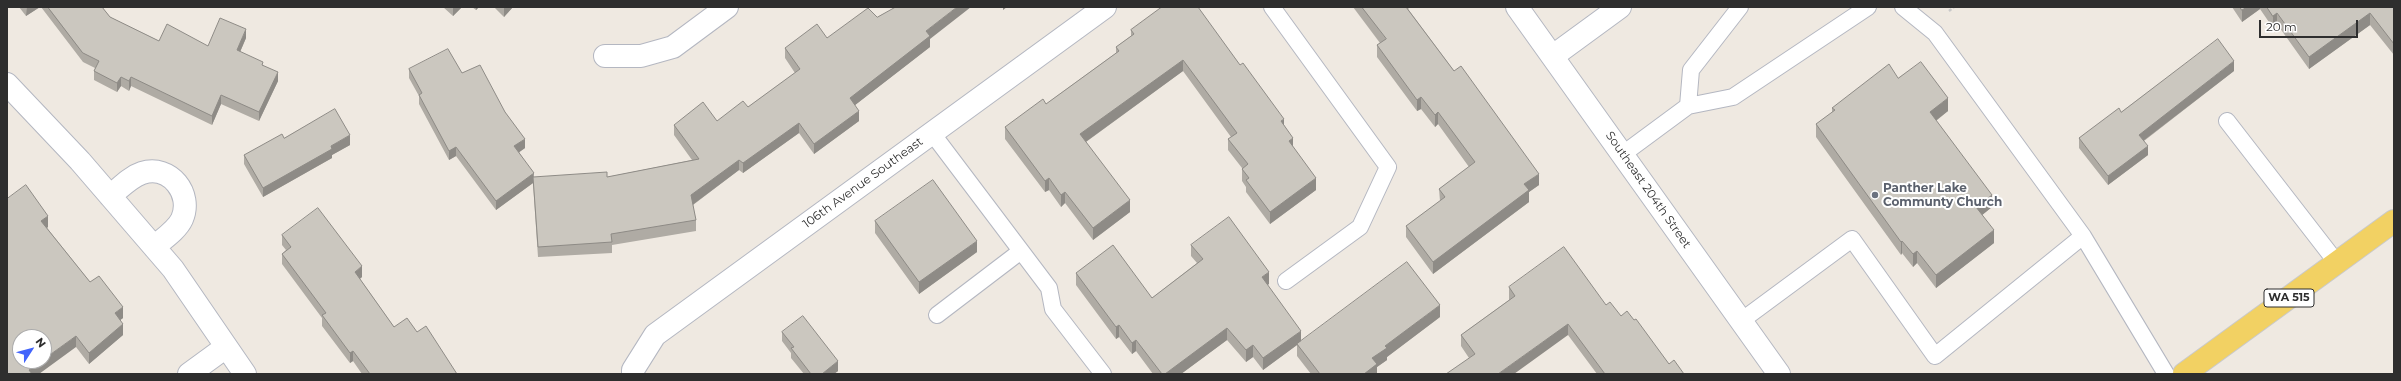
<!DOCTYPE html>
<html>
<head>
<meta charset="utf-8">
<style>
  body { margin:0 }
  #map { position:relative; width:2401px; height:381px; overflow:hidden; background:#efe9e1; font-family:Montserrat,sans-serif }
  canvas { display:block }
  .frame { position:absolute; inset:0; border:8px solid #2e2e2e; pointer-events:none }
  .north { position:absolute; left:12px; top:329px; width:40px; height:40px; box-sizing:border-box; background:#fff; border:1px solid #ababab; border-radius:50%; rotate:54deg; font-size:11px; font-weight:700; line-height:16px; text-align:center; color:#2e2e2e }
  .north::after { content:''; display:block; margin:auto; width:14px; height:18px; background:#4264fb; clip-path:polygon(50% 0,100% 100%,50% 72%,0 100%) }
  .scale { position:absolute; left:2259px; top:20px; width:99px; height:18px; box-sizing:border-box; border:2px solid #2e2e2e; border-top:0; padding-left:5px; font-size:12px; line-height:14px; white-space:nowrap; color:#2e2e2e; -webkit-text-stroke:3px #fff; paint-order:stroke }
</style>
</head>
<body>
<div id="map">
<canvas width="2401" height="381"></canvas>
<div class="frame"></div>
<div class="north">N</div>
<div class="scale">20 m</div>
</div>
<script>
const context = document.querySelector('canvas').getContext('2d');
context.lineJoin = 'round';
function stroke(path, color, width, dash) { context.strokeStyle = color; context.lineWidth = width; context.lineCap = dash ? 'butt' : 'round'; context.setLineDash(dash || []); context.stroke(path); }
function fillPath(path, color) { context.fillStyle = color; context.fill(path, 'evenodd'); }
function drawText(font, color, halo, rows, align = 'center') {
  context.font = font + ' Montserrat,sans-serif'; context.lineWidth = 4; context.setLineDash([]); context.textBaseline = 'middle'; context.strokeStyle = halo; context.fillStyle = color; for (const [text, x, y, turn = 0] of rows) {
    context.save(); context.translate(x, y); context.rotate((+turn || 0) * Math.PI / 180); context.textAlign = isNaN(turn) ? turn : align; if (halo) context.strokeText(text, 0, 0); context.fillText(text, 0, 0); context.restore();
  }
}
const service = new Path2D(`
  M1272 7 1388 167 1360 227 1286 281
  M1903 7 1935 33 2083 236 2166 374
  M1688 106 1691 70 1740 7
  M2227 121 2337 263
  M932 133 1049 288 1053 309 1103 374
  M1623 154 1688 106 1733 97 1868 7
  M937 315 1021 251
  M1741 321 1852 239 1935 356 2083 236`);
const minor = new Path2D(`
  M1517 7 1779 374
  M605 56H641L673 47 727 7
  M1553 56 1620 7
  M7 84 80 161 173 269 245 374
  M110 196C120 188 130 177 142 173 170 164 193 194 182 219 177 230 163 239 154 247
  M189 374 226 347
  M633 374V370L655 335 1105 7`);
const primary = new Path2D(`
  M2184 374 2394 221`);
stroke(service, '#b4b7c1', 18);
stroke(minor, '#b4b7c1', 24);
stroke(primary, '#c9c9c9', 24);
stroke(new Path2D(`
  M1949 11 1954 7`), '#c9c9c9', 2.5, [3, 2]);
stroke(service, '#fff', 16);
stroke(minor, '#fff', 22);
stroke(primary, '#f2d163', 22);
fillPath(new Path2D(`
  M19 7H40L26 16Z
  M41 7H102L110 17 159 41 208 46 246 38 240 52 263 65 278 81 259 121 221 104 212 125 131 86 129 91 121 86 117 92 94 80V71L95 68 83 62Z
  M443 7H462L453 16Z
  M472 7H479L476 10Z
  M494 7H513L504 17Z
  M1162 7 1284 125 1293 147 1316 190 1270 224 1246 192V187L1242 181V168L1228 150V139L1231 137 1183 71 1086 142 1130 212 1093 240 1065 203 1061 207 1049 190 1045 192 1005 139V127L1046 104 1116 53V47L1131 36V30Z
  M1353 7H1410L1408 9 1539 185 1529 192V202L1433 274 1406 237V226L1440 201 1439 189 1469 167 1438 124 1435 127 1421 109 1417 111 1377 57V45L1380 43Z
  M2232 7H2394V55L2370 25 2309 69 2277 24 2273 28 2260 9 2242 22Z
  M877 17 930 39V47L855 105 859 121 814 154 799 133 743 173 739 170 693 205 696 220V231L612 245V253L538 257 533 183 496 210 456 156 449 160 419 104V96L409 78V69L462 73 505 112 525 148 519 152 534 177H607L692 160 674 135V125L717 121 748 107 795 73 785 58V48L827 38Z
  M2234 71 2144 141 2148 155 2108 185 2079 148V138L2121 112Z
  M1898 78 1948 111 1936 121 1992 207 1982 215 1994 243 1936 288 1917 263 1913 267 1902 253 1901 255 1816 137V124L1832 113V108Z
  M284 138 350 145 332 155V158L263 197 244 164V155Z
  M26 185 48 227 47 228 90 282 123 318 120 320 123 335 89 364 76 347Z
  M875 221 977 252 919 294 875 233Z
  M282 235 362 277 360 279 394 327 417 332 457 374H362L353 361 350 363 322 326V318L282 264V254L286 250 282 245Z
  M1191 245 1269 284 1267 285 1301 341 1440 317 1387 357V360L1377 367V374H1311L1297 356V345L1263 370 1253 357 1246 362 1227 340 1181 374H1153L1136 351 1132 354 1119 337 1116 339 1076 285V273L1152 298 1197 263 1191 256Z
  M1509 287 1606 305 1621 316 1634 320 1669 364 1684 374H1597L1568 335 1469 358 1461 346V335L1509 300Z
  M782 332 838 371 834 374H804L791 358V353L782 341Z`), '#afaba4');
fillPath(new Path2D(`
  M27 7H40L26 16Z
  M453 7H462L453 16Z
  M476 7H479L476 10Z
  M504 7H513L504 17Z
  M957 7H971L930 39V47L850 109V98L926 31Z
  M1003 7H1007L1003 10Z
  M2247 7H2260V9L2242 22V10Z
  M2277 13V24L2273 28V16Z
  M2370 13V25L2309 69V57Z
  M246 29V38L237 59V50Z
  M1183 60V71L1080 146V134Z
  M2234 61V71L2139 144V135Z
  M278 72V81L259 121V112Z
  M121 77V86L117 92V83Z
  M131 77V86L129 91V81Z
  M221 95V104L212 125V116Z
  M1421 97V109L1417 111V100Z
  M1948 98V111L1930 125V112Z
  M859 111V121L814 154V144Z
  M1438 112V124L1435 127V115Z
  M1284 119V131L1281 121Z
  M799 123V133L743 173V163Z
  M350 135V145L332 155V158L263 197V188L331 146Z
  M1293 138V149L1289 141Z
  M525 139V148L514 156V146Z
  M2148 146V155L2108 185V176Z
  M456 147V156L449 160V151Z
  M739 160V170L691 206V195Z
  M534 173 533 183 496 210V201Z
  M1539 174V185L1529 192V202L1433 274V262L1524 184Z
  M1049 178V190L1045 192V181Z
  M1316 178V190L1270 224V212Z
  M1065 192V203L1061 207V195Z
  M1992 195V207L1976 220V207Z
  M1130 200V212L1093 240V228Z
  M48 216V227L41 232V221Z
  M1994 230V243L1936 288V275Z
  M977 241V252L919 294V282Z
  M1902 241V253L1901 255V242Z
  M1917 251V263L1913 267V254Z
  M362 266V277L355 282V272Z
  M1269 272V284L1262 289V277Z
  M1440 305V317L1387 357V360L1377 367V374H1364L1372 358 1385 346Z
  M123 307V318L115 324V313Z
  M123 324V335L89 364V353Z
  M1568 324V335L1514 374H1498Z
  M1119 325V337L1116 339V327Z
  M1227 328V340L1181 374H1165Z
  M1301 331V343L1297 344V345L1263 370V358Z
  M76 336V347L39 374H29V370L42 361H44V359Z
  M1136 340V351L1132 354V343Z
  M1253 345V357L1246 362V350Z
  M353 351V361L350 363V353Z
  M838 361V371L834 374H822Z`), '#8e8b86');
const building = new Path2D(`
  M48 7H102L110 17 159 41 167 24 208 46 220 18 246 29 237 50 263 62 262 65 278 72 259 112 221 95 212 116 131 77 129 81 121 77 117 83 94 71 99 61 83 53Z
  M896 7H957L926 31 930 36 850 98 859 111 814 144 799 123 743 163 739 160 691 195 696 220 611 234 612 242 538 247 533 177 607 172V177L699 159 674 125 703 102 717 121 743 101 748 107 800 69 785 48 817 24 827 38 868 8 877 17Z
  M1162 7H1198L1240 65 1243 63 1284 119 1281 121 1293 138 1289 141 1316 178 1270 212 1246 180 1249 178 1242 169 1248 164 1228 139 1237 133 1183 60 1080 134 1130 200 1093 228 1065 192 1061 195 1049 178 1045 181 1005 127 1043 99 1046 104 1119 51 1116 47 1134 34 1131 30Z
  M1362 7H1406L1454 71 1461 66 1539 174 1524 184 1529 190 1433 262 1406 226 1445 197 1439 189 1475 162 1438 112 1435 115 1421 97 1417 100 1377 45 1386 39Z
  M2240 7H2247L2242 10Z
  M2267 7H2394V44L2370 13 2309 57 2277 13 2273 16Z
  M2218 39 2234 61 2139 135 2148 146 2108 176 2079 138 2119 108 2121 112Z
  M448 49 462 73 480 65 505 112 525 139 514 146 534 173 496 201 456 147 449 151 419 95 422 93 409 69Z
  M1921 62 1948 98 1930 112 1992 195 1976 207 1994 230 1936 275 1917 251 1913 254 1902 241 1901 242 1816 124 1835 110 1832 108 1889 64 1898 78Z
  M335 109 350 135 331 146 332 149 263 188 244 155 282 134 284 138Z
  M933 180 977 241 919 282 875 221Z
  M26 185 48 216 41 221 90 282 99 276 123 307 115 313 123 324 89 353 76 336 44 359V337H20V361H42L29 370 32 374H7V199Z
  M318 208 362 266 355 272 394 327 407 318 417 332 426 326 457 374H370L353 351 350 353 322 315 326 313 282 254 291 247 282 235Z
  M1229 217 1269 272 1262 277 1301 331 1263 358 1253 345 1246 350 1227 328 1165 374H1162L1136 340 1132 343 1119 325 1116 327 1076 273 1113 245 1152 298 1203 259 1191 245Z
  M1564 247 1606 305 1610 302 1621 316 1627 311 1634 320 1636 319 1669 364 1674 360 1684 374H1605L1568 324 1498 374H1446L1475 354 1461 335 1515 296 1509 287Z
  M1407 262 1440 305 1385 346 1387 348 1372 358 1377 364 1364 374H1320L1297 344Z
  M803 316 838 361 822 374H811L791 348 794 347 782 332Z`);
fillPath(building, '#cbc7bf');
stroke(building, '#8e8b86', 1);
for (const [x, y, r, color] of [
  [1875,195,4,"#6b7280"]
]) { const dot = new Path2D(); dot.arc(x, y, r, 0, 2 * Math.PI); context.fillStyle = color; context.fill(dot); stroke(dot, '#fff', 1.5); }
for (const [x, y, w] of [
  [2289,298,50]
]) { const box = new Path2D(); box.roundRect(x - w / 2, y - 9, w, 18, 3); context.fillStyle = '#fff'; context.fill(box); stroke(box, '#2e2e2e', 1); }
drawText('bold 11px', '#2e2e2e', null, [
  ["WA 515",2289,298]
]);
drawText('12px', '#2e2e2e', '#fff', [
  ["106th Avenue Southeast",863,183,-36],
  ["Southeast 204th Street",1648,190,55]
]);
drawText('bold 12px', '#5b616d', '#fff', [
  ["Panther Lake",1883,188],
  ["Communty Church",1883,202]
], 'left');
</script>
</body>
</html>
